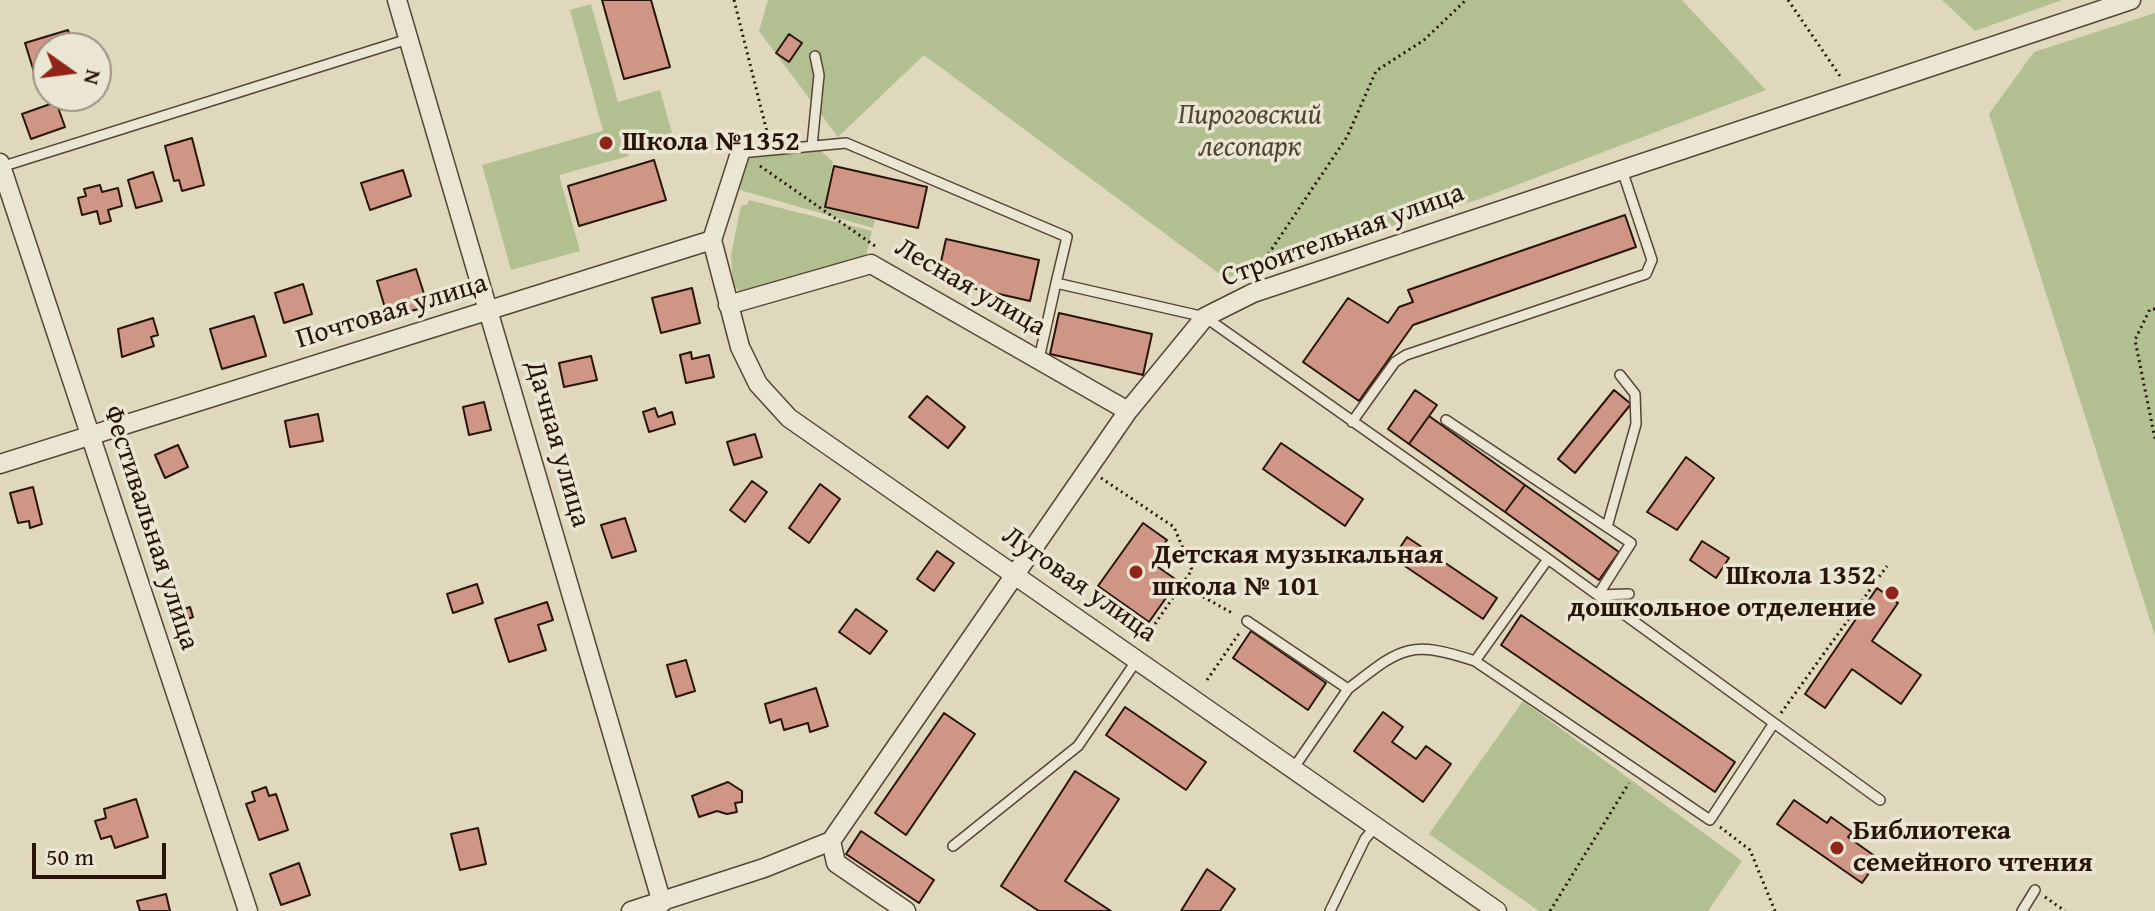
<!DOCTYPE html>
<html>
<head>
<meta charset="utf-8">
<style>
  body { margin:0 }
  #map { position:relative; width:2155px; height:911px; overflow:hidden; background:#e0d8bc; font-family:"Gentium Book Plus",serif }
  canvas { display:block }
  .north { position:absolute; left:32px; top:32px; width:80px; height:80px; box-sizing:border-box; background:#ebe6d3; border:2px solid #9d9282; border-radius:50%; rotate:104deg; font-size:22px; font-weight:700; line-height:32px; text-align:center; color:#281408 }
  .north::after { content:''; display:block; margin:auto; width:28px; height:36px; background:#8f2418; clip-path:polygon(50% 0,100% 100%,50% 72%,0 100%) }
  .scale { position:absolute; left:32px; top:843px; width:134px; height:36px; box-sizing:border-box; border:4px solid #281408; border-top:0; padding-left:10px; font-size:24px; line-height:28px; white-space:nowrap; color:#281408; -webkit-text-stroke:6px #ebe6d3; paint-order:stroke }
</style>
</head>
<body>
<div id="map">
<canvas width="2155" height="911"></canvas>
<div class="north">N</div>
<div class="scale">50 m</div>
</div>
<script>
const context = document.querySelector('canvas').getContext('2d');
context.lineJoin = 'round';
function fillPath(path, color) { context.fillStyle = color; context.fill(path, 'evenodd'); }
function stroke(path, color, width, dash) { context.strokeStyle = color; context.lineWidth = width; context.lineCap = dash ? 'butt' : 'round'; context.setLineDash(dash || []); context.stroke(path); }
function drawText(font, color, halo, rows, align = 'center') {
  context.font = font + ' "Gentium Book Plus",serif'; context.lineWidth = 7; context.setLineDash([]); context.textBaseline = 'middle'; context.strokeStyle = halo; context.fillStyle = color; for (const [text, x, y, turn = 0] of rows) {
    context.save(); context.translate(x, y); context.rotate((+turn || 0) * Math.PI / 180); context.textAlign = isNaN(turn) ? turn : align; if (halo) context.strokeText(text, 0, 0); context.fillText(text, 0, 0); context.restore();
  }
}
fillPath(new Path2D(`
  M768 0H1682L1766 90 1480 199 1225 278 924 55 838 137 759 31Z
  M1942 0H2062L1975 31Z
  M591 4 618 102 660 90 672 133 626 146 629 156 559 175 580 251 511 270 482 165 603 131 570 10Z
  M2155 13V636L1989 114 2034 52Z
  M821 151 833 162 824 208 875 220 873 228 733 188 744 155Z
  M749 200 872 231 865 260 741 292 733 286 731 255 741 205H747Z
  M1523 701 1742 861 1708 911H1539L1429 834Z`), '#b2bf91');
const building = new Path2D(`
  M602 0H651L670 67 624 79Z
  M68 30 73 48H48V86L39 88 25 43Z
  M789 34 802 43 789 62 776 53Z
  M56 102 65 127 31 139 22 114Z
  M192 138 204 185 182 191 179 180 174 181 165 146Z
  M654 160 666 200 579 226 568 186Z
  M834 166 927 187 918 228 825 207Z
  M403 170 411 196 370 210 361 183Z
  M153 172 162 201 136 208 128 180Z
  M100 185 102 192 118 188 122 206 108 210 111 221 100 224 97 211 82 215 78 198 86 196 84 189Z
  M1625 215 1636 247 1413 325 1359 401 1303 362 1348 298 1388 323 1399 307 1413 302 1408 290Z
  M946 239 1039 260 1030 301 937 280Z
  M416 269 428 306 388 318 377 281Z
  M303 284 312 314 284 323 275 293Z
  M692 288 700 323 661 333 652 298Z
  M1059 313 1152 334 1143 375 1050 354Z
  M254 316 266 356 222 369 210 329Z
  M153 318 158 335 151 337 154 346 122 357 118 329Z
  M691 352 692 359 709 355 714 377 686 383 680 355Z
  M591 356 597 380 564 387 559 363Z
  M1415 390 1437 405 1409 444 1388 429Z
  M1614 390 1631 404 1575 473 1558 459Z
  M927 396 965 427 948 448 909 417Z
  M484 402 491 430 469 435 463 407Z
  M655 408 658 417 672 412 675 424 649 432 643 412Z
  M318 414 323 441 290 447 285 421Z
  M1429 416 1525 485 1505 512 1409 444Z
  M755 434 762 457 734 465 727 442Z
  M1281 443 1363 499 1345 526 1263 469Z
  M178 445 188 467 165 478 155 455Z
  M1686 457 1714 478 1677 530 1647 512Z
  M752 481 767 492 745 522 730 510Z
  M820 484 840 499 809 543 789 528Z
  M1525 485 1619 552 1599 580 1505 512Z
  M33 487 42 524 30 528 29 521 18 523 10 493Z
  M625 518 636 551 612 558 601 525Z
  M1143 523 1167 540 1151 562 1178 581 1149 622 1098 586Z
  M1407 537 1497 598 1483 619 1393 558Z
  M1702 541 1729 558 1716 578 1690 560Z
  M937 551 954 563 934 591 917 579Z
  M477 584 483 603 453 613 447 594Z
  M1877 588 1898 603 1872 641 1921 675 1901 704 1852 669 1825 708 1805 694Z
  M547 602 553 620 538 625 546 650 509 662 495 619Z
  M190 607 193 617 174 624 170 614Z
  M856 609 887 631 870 654 839 632Z
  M1521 615 1735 762 1715 792 1501 645Z
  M1251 631 1326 683 1308 710 1233 658Z
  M686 660 695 691 676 697 667 665Z
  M816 688 828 726 810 732 808 723 784 730 781 719 770 723 765 704Z
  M1125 707 1206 762 1186 790 1106 735Z
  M1383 712 1403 727 1392 742 1416 759 1426 746 1451 764 1423 802 1354 751Z
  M944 713 975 734 906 835 875 813Z
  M1075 771 1119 799 1065 881 1111 911H1039L1001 886Z
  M728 782 742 791V802L735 803 737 812 727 814 717 811 699 817 692 796Z
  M266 787 269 796 276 794 288 830 259 840 246 804 255 801 252 792Z
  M136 799 148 837 115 848 111 836 101 839 95 821 106 818 104 809Z
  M1794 800 1827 823 1831 817 1852 832 1848 837 1879 859 1862 883 1777 824Z
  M478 828 486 864 460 870 451 834Z
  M861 831 934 880 919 903 846 854Z
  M299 863 310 895 281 905 270 874Z
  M1207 869 1235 889 1220 911H1181Z
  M166 894 170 911H140L137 901Z`);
fillPath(building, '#cf9686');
stroke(building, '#281408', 2);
const service = new Path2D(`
  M812 146 819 75 815 56
  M740 153 846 143 1067 237 1056 283
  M1 167 408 39
  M1039 359 1056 283 1205 317 1548 559 1880 800
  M1446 420 1631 543 1598 595
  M1352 422 1395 362 1406 355 1646 274 1652 260 1622 170
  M1607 527 1636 424 1635 394 1620 375
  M1548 559 1475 661 1710 820 1774 723
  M1598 595 1629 594
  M1247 621 1348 689 1293 769
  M1348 689C1401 648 1408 639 1475 661
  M953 846 1078 746 1137 660
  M1330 911 1365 839 1376 826
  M2022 911 2035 890`);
const minor = new Path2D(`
  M397 0 662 903
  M0 163 248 911
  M712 240 740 347 758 384 789 418 1497 911
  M712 240 740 153
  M728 305 871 264 1128 411
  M0 464 712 240
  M831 841 836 863 906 911
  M631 911 764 868 831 841 1128 411 1205 317 1253 293 2131 0`);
stroke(service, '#564535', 12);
stroke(minor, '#564535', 21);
stroke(new Path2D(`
  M734 0 768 136
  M1788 0 1842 79
  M760 166 875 246
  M1255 274 1347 137 1376 71 1424 40 1466 0
  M2155 309H2150L2135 340 2155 439
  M1101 478 1174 527 1192 570 1146 637
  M1182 585 1234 614
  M1207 680 1240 632
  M1781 713 1887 566
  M1720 827 1750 850 1775 911
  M2045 897 2065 911
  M1550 911 1629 783`), '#281408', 3, [2, 4]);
stroke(service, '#ebe6d3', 9);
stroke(minor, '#ebe6d3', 18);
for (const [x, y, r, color] of [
  [606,143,8,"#8f2418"],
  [1136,572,8,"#8f2418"],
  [1892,593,8,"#8f2418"],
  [1837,848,8,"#8f2418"]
]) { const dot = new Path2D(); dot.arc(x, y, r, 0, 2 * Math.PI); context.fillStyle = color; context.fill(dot); stroke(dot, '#ebe6d3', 3); }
drawText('italic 28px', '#514731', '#ebe6d3', [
  ["Пироговский",1250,116],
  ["лесопарк",1250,148]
]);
drawText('bold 28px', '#281408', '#ebe6d3', [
  ["Школа №1352",622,143],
  ["Детская музыкальная",1152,556],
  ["школа № 101",1152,588],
  ["Школа 1352",1876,577,"right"],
  ["дошкольное отделение",1876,609,"right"],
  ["Библиотека",1853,832],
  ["семейного чтения",1853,864]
], 'left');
drawText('28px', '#281408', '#ebe6d3', [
  ["Строительная улица",1343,236,-20],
  ["Лесная улица",970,288,30],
  ["Почтовая улица",392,312,-17],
  ["Дачная улица",557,444,74],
  ["Фестивальная улица",150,528,72],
  ["Луговая улица",1079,585,35]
]);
</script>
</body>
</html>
